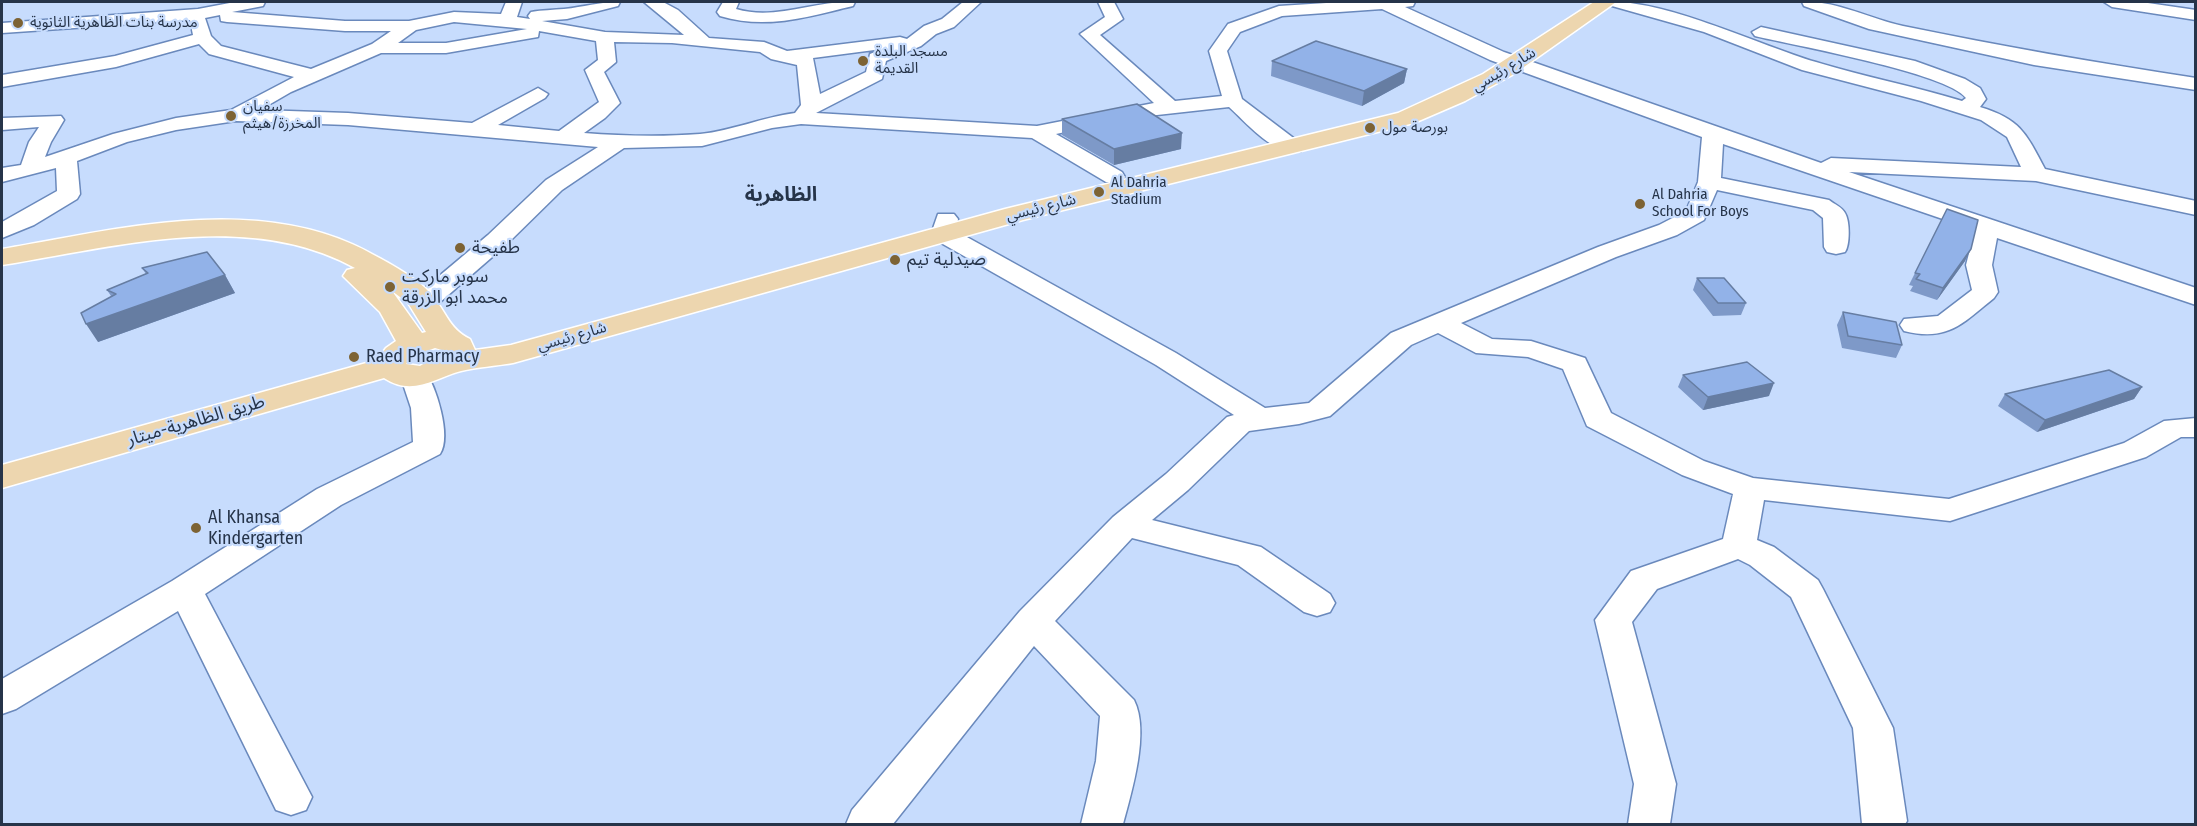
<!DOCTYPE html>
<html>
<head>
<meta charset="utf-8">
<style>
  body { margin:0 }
  #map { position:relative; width:2197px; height:826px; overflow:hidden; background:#c7dcfd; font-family:"Fira Sans Condensed",sans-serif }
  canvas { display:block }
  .frame { position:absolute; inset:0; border:3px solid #263449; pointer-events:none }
</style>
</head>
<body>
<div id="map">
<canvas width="2197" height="826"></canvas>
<div class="frame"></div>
</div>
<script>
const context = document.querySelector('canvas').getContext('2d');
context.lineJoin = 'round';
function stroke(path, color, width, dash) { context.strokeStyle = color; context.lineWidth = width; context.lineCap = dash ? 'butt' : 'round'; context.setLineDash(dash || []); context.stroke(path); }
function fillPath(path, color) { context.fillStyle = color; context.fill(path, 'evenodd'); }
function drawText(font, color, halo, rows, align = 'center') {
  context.font = font + ' "Fira Sans Condensed","Noto Sans Arabic",sans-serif'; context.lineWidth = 4.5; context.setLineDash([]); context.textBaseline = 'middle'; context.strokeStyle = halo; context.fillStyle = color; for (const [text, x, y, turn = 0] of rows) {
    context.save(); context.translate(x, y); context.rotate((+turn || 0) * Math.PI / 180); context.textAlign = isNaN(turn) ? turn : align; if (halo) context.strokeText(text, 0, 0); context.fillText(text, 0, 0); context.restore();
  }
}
const minor = new Path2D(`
  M235 2H265L263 6 232 12 345 21H409L454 12 501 14 506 2H522L517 17 530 19 528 16 531 12C542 10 553 10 564 9 584 7 598 2 620 2L618 6 567 19 542 21 605 32 684 35 644 2H663L678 10 709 38 764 42 787 51 900 37 907 39 924 26 942 19 963 2H981L954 27 936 34 921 46 886 61 882 79 816 113 1037 126 1154 103 1080 34 1105 17 1098 2H1114L1123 19 1100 35 1175 101 1222 96 1209 51 1228 24 1279 6 1342 2H1415L1413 6 1405 7 1504 52 1821 163 1831 158 2021 167 2007 137 1981 120 1921 101 1802 70 1704 32 1612 6 1610 2C1666 0 1759 45 1816 62 1864 77 1914 86 1962 101L1966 98C1948 73 1792 45 1755 36L1752 32 1761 27 1915 61 1965 79 1980 88 1986 99 1980 107C2020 119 2026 133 2045 169L2196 201V215L2036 181 1849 172 2196 288V305L1997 238 1992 265 1998 292 1994 298C1963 323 1948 342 1904 331L1900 325 1904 319 1938 316 1972 290 1966 265 1975 230 1723 144 1721 178 1829 200C1834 204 1842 207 1845 213 1850 221 1850 245 1845 252L1836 254 1827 252 1824 247 1823 218 1813 210 1717 190 1704 220 1677 235 1616 257 1461 323 1492 339 1531 341 1585 358 1611 413 1704 461 1753 478 1949 499 2124 443 2164 421 2196 418V437H2181L2146 457 1950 521 1764 500 1757 540 1774 547 1818 580 1823 589 1893 728 1907 821 1905 824H1862L1853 728 1791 597 1750 565 1738 559 1657 589 1632 622 1676 784 1670 824H1628L1634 784 1595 620 1631 571 1723 539 1733 494 1682 475 1587 426 1563 369 1528 357 1476 353 1438 333 1411 345 1330 416 1299 424 1249 431 1188 490 1152 520 1261 547 1330 594 1335 603 1330 612 1317 616 1304 612 1238 565 1132 538 1055 621 1134 700C1150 731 1132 791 1123 824H1081L1096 761 1100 716 1034 646 893 824H846L852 810 1020 611 1113 517 1166 474 1227 417 1234 415 1156 365 934 239 931 234 938 214H954L958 219 956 231 1176 353 1265 408 1309 403 1391 333 1598 247 1659 225 1686 211 1698 182 1702 137 1490 60 1382 9 1282 16 1240 32 1227 51 1242 99 1304 146 1301 151C1274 157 1247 123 1229 107L1130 118 1056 134 1122 172 1125 177 1122 182H1106L1032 138 801 124 772 128 702 146 624 148 562 190 506 245 431 310 422 312 413 310 409 304 413 298 488 235 546 180 598 147 348 125 236 121 176 130 127 142 77 161 80 194 77 199 34 225 2 238V222L57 191 56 168 2 182V168L21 165 29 142 39 127 2 130V118L61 116 64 120 51 142 45 157 113 134 176 118 231 110 294 77 209 54 199 44 116 67 2 87V75L115 56 193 35 190 20 2 33V23L198 9ZM220 15 221 21 227 22 345 31H391L372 44 311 69 221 46 211 36 205 18ZM454 22 527 29 446 43H398L416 30ZM539 31 596 41 598 60 585 70 599 102 559 131 498 125 545 98 548 94 538 88 472 123 348 113 260 110 291 92 381 53H446L532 38 538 37ZM614 42 672 43 760 52 771 59 797 65 801 105 795 113C763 117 732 131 700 134 662 137 622 136 584 133L605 118 620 103 604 72 616 62ZM882 49 870 54 866 72 820 94 813 58Z
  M723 2H739L736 9C776 21 815 0 855 2L853 6C807 17 766 30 720 16L717 12Z
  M1802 2C1835 0 1870 19 1903 26 2000 46 2097 63 2196 78V90L2034 65 1869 29 1804 6Z
  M2104 2H2141L2196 10V20L2112 7Z
  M414 366 424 369C436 386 452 436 440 454L341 505 205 594 312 797 306 810 291 815 276 810 178 611 16 709 2 714V679L172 581 317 489 413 442 411 408 400 375 404 369Z`);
const major = new Path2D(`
  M1594 2H1616L1514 74 1465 101 1414 123 1023 220 513 363C496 366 477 367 461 371 434 378 413 397 384 378L2 488V465L377 360 386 348 396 341 380 312 343 276 347 270 355 268C248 209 116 247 2 265V249C113 230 243 196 352 244 366 250 379 258 392 265 404 272 419 281 429 292 445 308 448 329 470 339L475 350 511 345 1005 209 1398 113 1483 74ZM392 291 408 303 426 332 422 333ZM435 348 445 351 420 366 406 364 413 356Z`);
stroke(minor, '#6a89bc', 3);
stroke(major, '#fff', 3);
fillPath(minor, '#fff');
fillPath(major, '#edd6af');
fillPath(new Path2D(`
  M1272 61 1407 69 1404 83 1362 106 1271 76Z
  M1062 119 1181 149 1114 165 1062 135Z
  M1947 209 1965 261 1937 300 1910 291 1913 286 1909 285Z
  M142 268 225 275 235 293 98 342 111 296 107 290 146 274Z
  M1697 278 1746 303 1741 315 1713 316 1693 290Z
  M1843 312 1902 345 1896 358 1842 348 1837 325Z
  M1683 375 1769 396 1703 410 1678 387Z
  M2142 387 2134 399 2037 432 1998 406 2005 394Z`), '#7e99c8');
fillPath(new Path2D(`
  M1407 69 1404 83 1362 106 1364 91Z
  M1182 133 1181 149 1114 165V149Z
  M1971 249 1965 261 1937 300 1943 288Z
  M225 275 235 293 98 342 86 324Z
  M1774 383 1769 396 1703 410 1708 397Z
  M2142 387 2134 399 2037 432 2045 420Z`), '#667da2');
const building = new Path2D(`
  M1316 41 1407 69 1364 91 1272 61Z
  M1137 104 1182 133 1114 149 1062 119Z
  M1947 209 1978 220 1971 249 1943 288 1916 279 1920 274 1915 273Z
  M207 252 225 275 86 324 81 313 116 294 107 290 148 273 142 268Z
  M1697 278H1724L1746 303H1718Z
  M1843 312 1896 322 1902 345 1848 336Z
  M1747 362 1774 383 1708 397 1683 375Z
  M2109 370 2142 387 2045 420 2005 394Z`);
fillPath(building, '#92b2e8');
stroke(building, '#667da2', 1.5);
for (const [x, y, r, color] of [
  [18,23,6,"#7d6334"],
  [863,61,6,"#7d6334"],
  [231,116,6,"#7d6334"],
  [1370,128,6,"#7d6334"],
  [1099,192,6,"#7d6334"],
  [1640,204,6,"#7d6334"],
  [460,248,6,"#7d6334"],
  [895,260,6,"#7d6334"],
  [390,287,6,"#7d6334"],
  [354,357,6,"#7d6334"],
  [196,528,6,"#7d6334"]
]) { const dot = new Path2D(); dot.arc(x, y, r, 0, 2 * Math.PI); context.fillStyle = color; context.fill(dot); stroke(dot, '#c7dcfd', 2); }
drawText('15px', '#263449', '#c7dcfd', [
  ["مدرسة بنات الظاهرية الثانوية",30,23],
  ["مسجد البلدة",875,52],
  ["القديمة",875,69],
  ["سفيان",243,107],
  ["المخرزة/هيثم",243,124],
  ["بورصة مول",1382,128],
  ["Al Dahria",1111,183],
  ["Stadium",1111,200],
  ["Al Dahria",1652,195],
  ["School For Boys",1652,212]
], 'left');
drawText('15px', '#263449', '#c7dcfd', [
  ["شارع رئيسي",1504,70,-31],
  ["شارع رئيسي",1041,208,-14],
  ["شارع رئيسي",572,337,-16]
]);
drawText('18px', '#263449', '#c7dcfd', [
  ["طفيحة",472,248],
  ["صيدلية تيم",907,260],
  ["سوبر ماركت",402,277],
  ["محمد ابو الزرقة",402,298],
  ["Raed Pharmacy",366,357],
  ["Al Khansa",208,518],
  ["Kindergarten",208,539]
], 'left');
drawText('18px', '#263449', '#c7dcfd', [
  ["طريق الظاهرية-ميتار",196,421,-16]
]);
drawText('bold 20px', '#263449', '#c7dcfd', [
  ["الظاهرية",781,195]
]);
</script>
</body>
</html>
